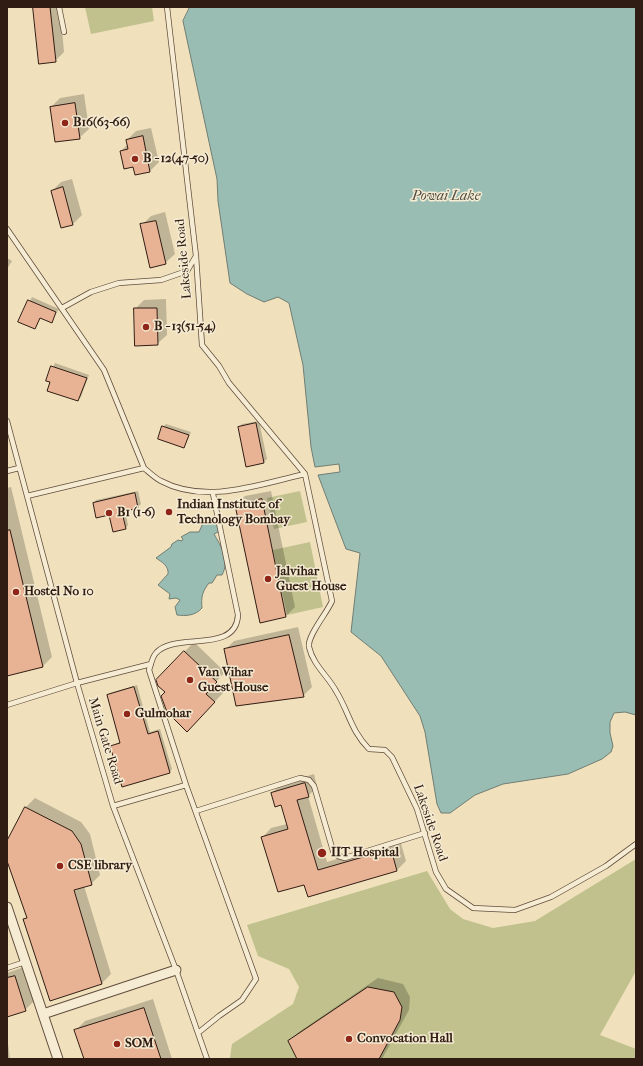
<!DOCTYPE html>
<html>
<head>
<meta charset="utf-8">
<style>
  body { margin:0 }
  #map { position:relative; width:643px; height:1066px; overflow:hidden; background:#f0e1bc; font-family:"IM FELL French Canon",serif }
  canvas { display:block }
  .frame { position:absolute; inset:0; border:8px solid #311c13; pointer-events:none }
</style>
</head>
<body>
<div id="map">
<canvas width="643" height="1066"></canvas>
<div class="frame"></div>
</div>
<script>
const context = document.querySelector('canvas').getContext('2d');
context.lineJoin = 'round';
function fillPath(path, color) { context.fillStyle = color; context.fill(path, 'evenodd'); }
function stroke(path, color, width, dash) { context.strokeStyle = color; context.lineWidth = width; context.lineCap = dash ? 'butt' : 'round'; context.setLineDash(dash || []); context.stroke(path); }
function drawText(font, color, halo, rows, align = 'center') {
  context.font = font + ' "IM FELL French Canon",serif'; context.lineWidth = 3; context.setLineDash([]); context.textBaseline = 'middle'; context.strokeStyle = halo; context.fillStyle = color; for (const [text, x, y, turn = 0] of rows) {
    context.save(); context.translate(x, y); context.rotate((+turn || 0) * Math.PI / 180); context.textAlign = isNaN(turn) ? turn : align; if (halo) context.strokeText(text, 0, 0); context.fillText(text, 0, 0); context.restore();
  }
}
fillPath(new Path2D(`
  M85 7H152L154 21 91 34Z
  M300 491 307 522 274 529 267 498Z
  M310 542 323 607 287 615 273 550Z
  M636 859V971L600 1035 636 1049V1059L230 1058 232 1044 293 1004 299 987 289 969 258 956 247 925 427 871 450 909 463 919 493 928 535 921Z`), '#c0c18c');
const water = new Path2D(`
  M190 7H636V715L625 712 614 713 610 722V733L613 746 611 752 602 759 568 774 503 784 475 795 450 813H441L437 804 425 732 420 716 381 656 351 632 360 553 346 549 318 475 340 472 339 464 315 467 311 447 303 365 289 303 278 297 264 302 247 294 230 283 218 201 217 179 183 21Z
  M217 519 220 531 214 534C221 546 230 561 222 575H217L212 583H209C202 592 201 597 202 608 195 616 186 616 177 615L175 607 180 600 176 598 169 599 170 594 158 585 168 574C169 566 162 562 156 558L171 547 172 544 178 540 182 541 183 539 181 537 190 532H199L203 523 211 522Z`);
fillPath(water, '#9abdb3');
stroke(water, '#707d73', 1);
fillPath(new Path2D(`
  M34 7H60L64 52 55 61Z
  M84 94 89 129 79 138 51 107 60 98Z
  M151 128 159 162 150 171 121 151 128 144 127 140 136 131Z
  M72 179 82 215 73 224 62 227 52 191 61 182Z
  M165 212 175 254 165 263 142 225 151 216Z
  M7 258 12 261 7 269Z
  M32 297 59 309 51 322 41 317 35 328 19 321Z
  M166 299 167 335 157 344 135 309 144 300Z
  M55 363 89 375 81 397 78 400 47 380Z
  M259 421 267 459 264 462 239 427 242 424Z
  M166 424 191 432 184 447 163 427Z
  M11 487 52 657 43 666 7 675V488Z
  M138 491 141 504 138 507 125 510 128 525 126 528 110 514 94 503 96 500Z
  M271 491 295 607 286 616 236 505 245 496Z
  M298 627 312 687 303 696 225 650 234 641Z
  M194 642 225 672 214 684 223 693 196 721 167 692 157 680Z
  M137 685 150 732 160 729 172 769 170 772 123 786 111 746 121 741 108 695 110 693Z
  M314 774 317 787 308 796 327 862 400 840 406 861 397 870 309 896 305 883 262 838 271 828 287 824 282 804 272 793 281 784Z
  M35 798 81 822 90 834 100 875 91 884 84 886 111 974 102 983 51 1000 25 920 28 917 7 856V843L26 807Z
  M24 967 34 1001 25 1010 7 1016V973Z
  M378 978 403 984 410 997 409 1010 382 1059H298L290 1041 299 1032Z
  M153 999 172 1059H85L76 1030 85 1021Z
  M8 1043 10 1059H7Z`), '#0003');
const building = new Path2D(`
  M33 7H50L56 62 39 64Z
  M75 103 80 139 55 142 50 107Z
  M143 136 150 172 135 175 133 167 124 169 120 151 128 149 126 140Z
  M63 187 73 225 61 228 51 191Z
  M156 221 166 264 150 268 140 224Z
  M28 300 56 312 52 323 40 318 35 329 18 322Z
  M134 308H157L158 345 135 346Z
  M51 366 87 378 78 401 47 391 50 382 46 381Z
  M256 423 264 463 246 467 238 427Z
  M162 426 189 435 184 448 158 439Z
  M135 493 138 508 122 512 126 529 113 532 109 515 96 518 93 503Z
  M262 499 286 617 260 623 235 505Z
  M10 530 43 667 7 676V531Z
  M289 635 304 697 236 706 224 649Z
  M184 651 217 682 206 694 215 702 187 732 167 712 161 696 165 692 158 686 156 680Z
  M134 687 148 734 158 731 170 773 122 787 110 746 120 743 107 695Z
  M305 783 309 797 297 800 318 870 391 849 397 871 308 897 304 885 278 892 261 837 288 829 281 805 275 807 271 793Z
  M25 807 72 831 81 844 92 885 74 890 102 984 50 1001 23 919 27 918 7 861V841Z
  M15 976 26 1011 7 1017V978Z
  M368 987 394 992 402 1007 400 1020 379 1059H297L288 1041Z
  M144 1008 161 1059H84L74 1030Z`);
fillPath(building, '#e8b294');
stroke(building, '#311c13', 1);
const lane = new Path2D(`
  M59 7 64 32
  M167 7 196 256 202 345 219 366 229 383 305 474 332 601C327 613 307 636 309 647 313 665 328 676 336 691 349 712 351 731 369 749L385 750 392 757 417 809 436 872 446 889 473 908 515 910 551 897 606 866 636 844
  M7 229 104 370 144 468
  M62 308 91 292 119 283 161 280 187 271 196 256
  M7 421 77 683 113 806 176 970 207 1059
  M7 471 19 468
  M27 496 144 468C149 472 155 478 161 481 206 505 260 484 305 474
  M7 705 77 683 151 664
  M113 806 186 785
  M196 811 300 778 309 780 314 786 333 851 338 856 345 858 425 833
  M7 968 25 962
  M198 1033 219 1016 242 1000 256 979 186 785 149 670C151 665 152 657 156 653 175 631 236 655 238 615L213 494`);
const street = new Path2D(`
  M7 907 58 1059
  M43 1014 176 970`);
stroke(lane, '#614d3d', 6);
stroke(street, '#614d3d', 11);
stroke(lane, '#f5ecd3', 4.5);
stroke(street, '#f5ecd3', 9);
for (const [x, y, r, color] of [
  [65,123,4,"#8f2418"],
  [135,159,4,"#8f2418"],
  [146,327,4,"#8f2418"],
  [169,512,4,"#8f2418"],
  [109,513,4,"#8f2418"],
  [268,579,4,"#8f2418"],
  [16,592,4,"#8f2418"],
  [190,680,4,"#8f2418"],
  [127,714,4,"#8f2418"],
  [322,853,5,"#8f2418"],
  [60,866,4,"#8f2418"],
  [349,1039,4,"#8f2418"],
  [117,1044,4,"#8f2418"]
]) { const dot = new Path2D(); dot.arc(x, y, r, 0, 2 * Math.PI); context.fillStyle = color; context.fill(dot); stroke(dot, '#f5ecd3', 1.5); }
drawText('bold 13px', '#311c13', '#f5ecd3', [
  ["B16(63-66)",73,123],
  ["B - 12(47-50)",143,159],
  ["B - 13(51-54)",154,327],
  ["Indian Institute of",177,505],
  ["Technology Bombay",177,520],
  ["B1 (1-6)",117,513],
  ["Jalvihar",276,572],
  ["Guest House",276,587],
  ["Hostel No 10",24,592],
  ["Van Vihar",198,673],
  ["Guest House",198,688],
  ["Gulmohar",135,714],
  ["IIT Hospital",331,853],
  ["CSE library",68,866],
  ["Convocation Hall",357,1039],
  ["SOM",125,1044]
], 'left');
drawText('13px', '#311c13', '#f5ecd3', [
  ["Lakeside Road",184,259,-95],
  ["Main Gate Road",105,741,73],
  ["Lakeside Road",430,823,71]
]);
drawText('italic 14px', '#504c43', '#f5ecd3', [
  ["Powai Lake",446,197]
]);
</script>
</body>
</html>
